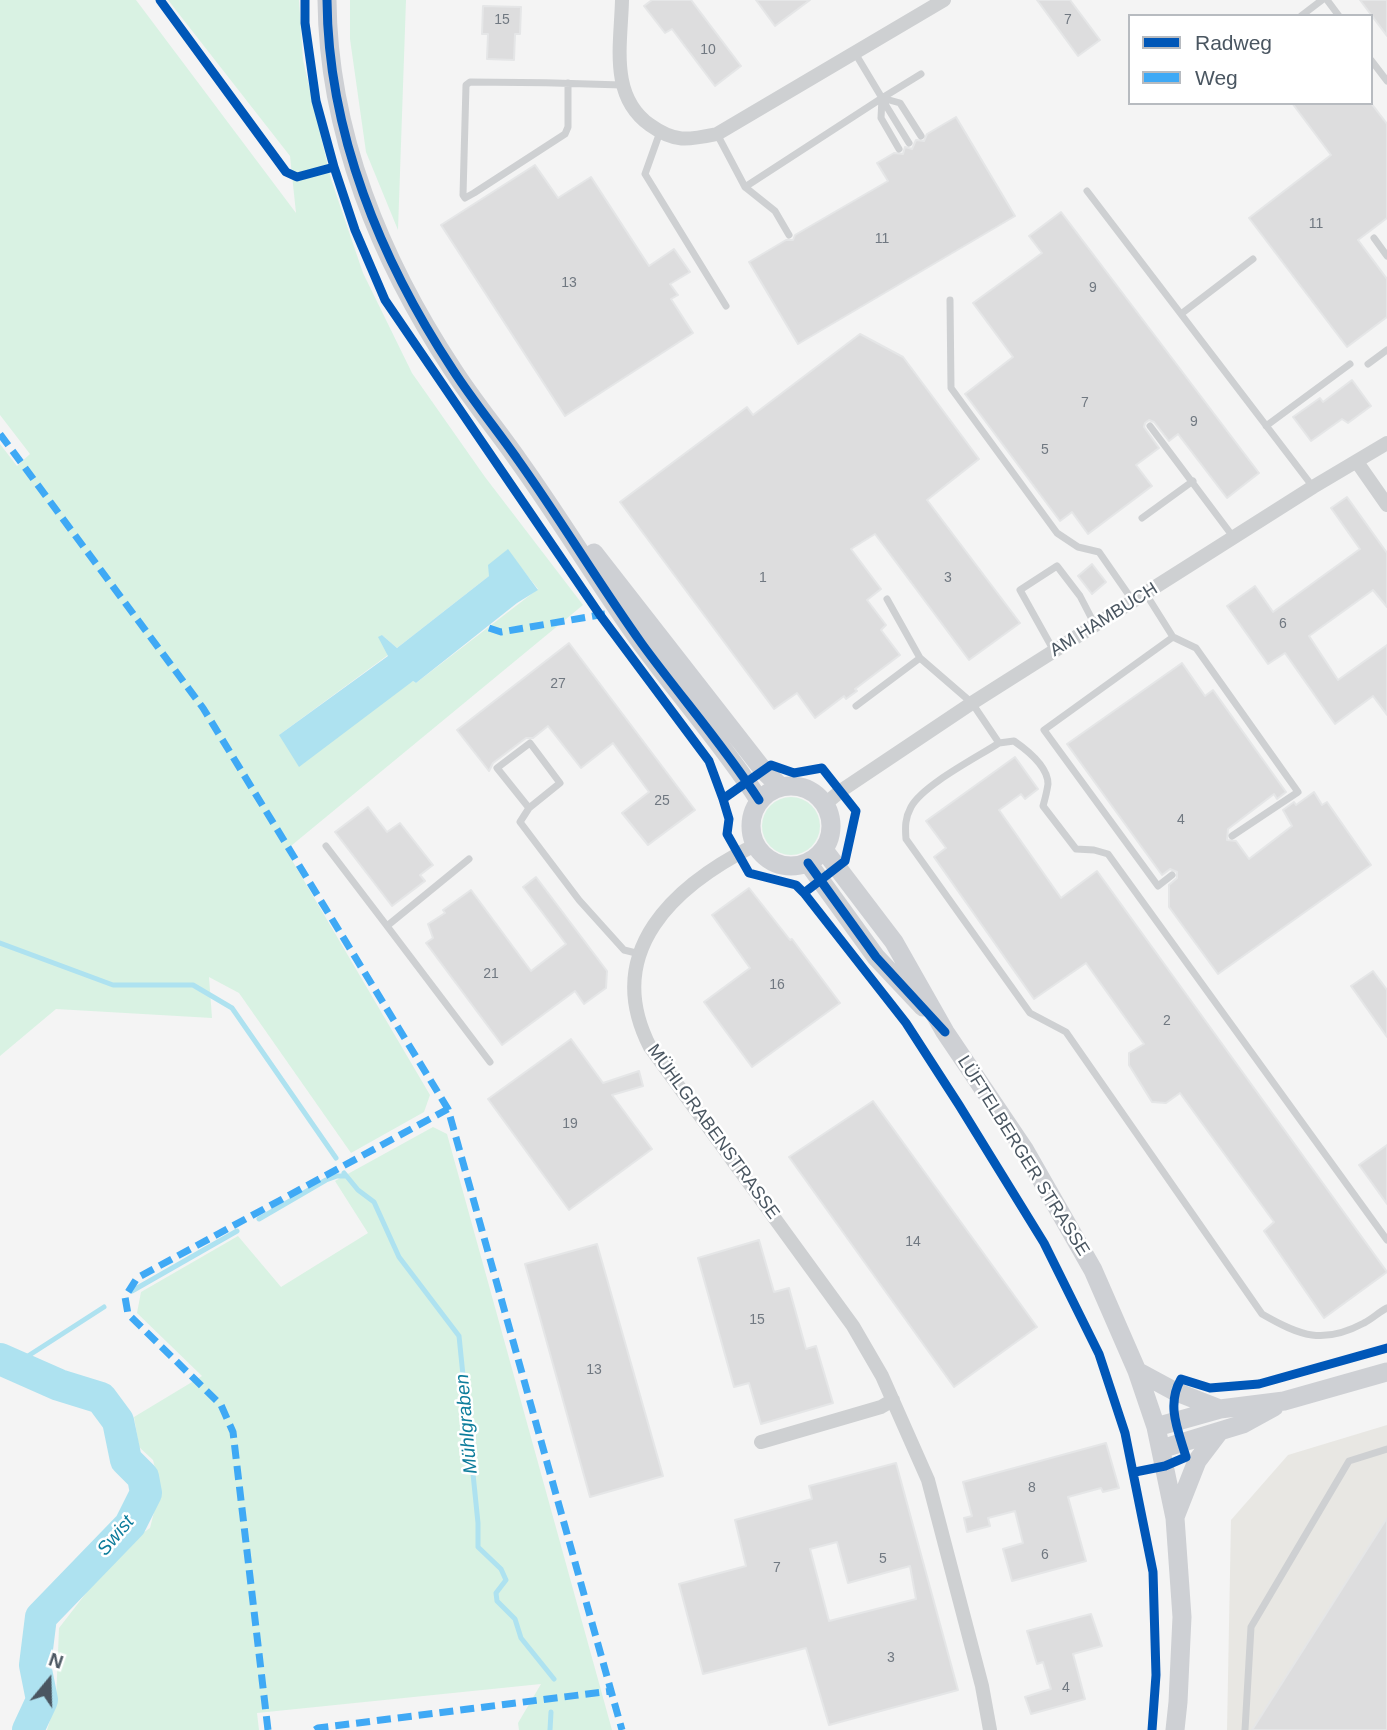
<!DOCTYPE html>
<html>
<head>
<meta charset="utf-8">
<style>
  body { margin:0 }
  #map { position:relative; width:1387px; height:1730px; overflow:hidden; background:#f4f4f4; font-family:Arial,sans-serif }
  canvas { display:block }
  .legend { position:absolute; left:1128px; top:14px; width:245px; height:91px; box-sizing:border-box; background:#fff; border:2px solid #b7bbc0; margin:0; padding:9px 12px; list-style:none; font-size:21px; color:#4a5661 }
  .legend li { display:flex; align-items:center; gap:14px; height:35px }
  .legend b { width:35px; border:2px solid #b7bbc0 }
  .north { position:absolute; left:14px; top:1646px; width:70px; height:70px; -webkit-text-stroke:5px #fff; paint-order:stroke; rotate:19deg; font-size:19px; font-weight:700; line-height:28px; text-align:center; color:#4a5661 }
  .north::after { content:''; display:block; margin:auto; width:24px; height:32px; background:#4a5661; clip-path:polygon(50% 0,100% 100%,50% 72%,0 100%) }
</style>
</head>
<body>
<div id="map">
<canvas width="1387" height="1730"></canvas>
<ul class="legend">
<li><b style="height:9px;background:#0057b8"></b>Radweg</li>
<li><b style="height:9px;background:#3fa9f5"></b>Weg</li>
</ul>
<div class="north">N</div>
</div>
<script>
const context = document.querySelector('canvas').getContext('2d');
context.lineJoin = 'round';
function fillPath(path, color) { context.fillStyle = color; context.fill(path, 'evenodd'); }
function stroke(path, color, width, dash) { context.strokeStyle = color; context.lineWidth = width; context.lineCap = dash ? 'butt' : 'round'; context.setLineDash(dash || []); context.stroke(path); }
function drawText(font, color, halo, rows, align = 'center') {
  context.font = font + ' Arial,sans-serif'; context.lineWidth = 5; context.setLineDash([]); context.textBaseline = 'middle'; context.strokeStyle = halo; context.fillStyle = color; for (const [text, x, y, turn = 0] of rows) {
    context.save(); context.translate(x, y); context.rotate((+turn || 0) * Math.PI / 180); context.textAlign = isNaN(turn) ? turn : align; if (halo) context.strokeText(text, 0, 0); context.fillText(text, 0, 0); context.restore();
  }
}
fillPath(new Path2D(`
  M1387 1425V1730H1227L1231 1520 1288 1455Z`), '#e8e7e3');
fillPath(new Path2D(`
  M0 0H136L296 213 290 156 168 0H299L303 60 331 179 363 273 412 373 485 477 583 605 286 850 430 1095 424 1112 351 1153 239 993 209 977 212 1018 56 1009 0 1056V444L17 466 30 454 0 415ZM507 550 538 589 416 683 413 681 279 735 388 655 382 635 397 648 489 576Z
  M350 0H406L398 230 366 152 350 39Z
  M762 826a29 29 0 1 1 58 0a29 29 0 1 1-58 0Z
  M433 1127 447 1134 612 1730H519L518 1723 541 1684 257 1713 259 1730H47L56 1701 59 1628 121 1548 150 1528 160 1488 153 1460 139 1447 134 1417 202 1376 137 1313 141 1292 238 1236 281 1287 368 1233 335 1181Z`), '#d9f2e3');
fillPath(new Path2D(`
  M508 549 538 590 517 603 416 683 413 681 299 767 279 735 388 656 378 637 382 635 397 648 489 576 488 565Z`), '#aee2f0');
stroke(new Path2D(`
  M0 943 113 985H193L232 1008 336 1158
  M344 1173 358 1190 374 1202 399 1257 459 1336 478 1523V1547L501 1569 506 1580 496 1593 497 1601 515 1619 521 1638 554 1679
  M259 1219 326 1180 337 1176H346
  M132 1291 237 1231
  M14 1365 104 1307
  M550 1730 551 1712`), '#aee2f0', 5);
stroke(new Path2D(`
  M0 1359 59 1385 101 1398 118 1421 126 1460 143 1477 146 1493 130 1525 41 1617 35 1665 42 1700 28 1730`), '#aee2f0', 32);
const building = new Path2D(`
  M652 0H691L741 66 715 86 672 29 665 33 644 6Z
  M756 0H810L775 26Z
  M1037 0H1070L1100 40 1078 56Z
  M1360 0H1387V36Z
  M483 6 521 7 520 34H515L514 60 487 59 488 34H482Z
  M1292 103H1371L1387 124V218L1358 240 1387 279V317L1347 347 1249 218 1331 155Z
  M956 117 1015 216 798 344 749 262 786 240H793L795 235 888 181 877 163 894 153 903 154 905 147 912 149 916 140 924 141 927 134Z
  M535 165 558 198 591 177 649 266 674 249 690 272 670 284 678 295 671 299 693 333 565 416 441 225Z
  M1061 212 1259 473 1227 498 1178 434 1169 441 1154 422 1149 420 1145 423 1144 427 1159 448 1136 465 1152 486 1088 534 1072 512 1060 521 965 394 1013 357 973 303 1042 253 1029 236Z
  M860 334 903 357 979 459 927 500 1020 623 969 660 875 534 851 549 881 589 867 600 886 625 881 630 900 655 855 689 857 691 846 699 844 696 815 718 797 693 774 709 620 502 747 407 753 415Z
  M1352 380 1371 406 1348 423 1342 419 1311 441 1293 417 1320 398 1323 402Z
  M1347 497 1387 553V607L1373 590 1309 636 1338 680 1387 645V715L1373 696 1335 724 1285 653 1268 664 1227 606 1255 586 1273 612 1360 549 1331 508Z
  M1092 564 1106 582 1092 594 1078 576Z
  M569 643 695 810 648 845 622 813 649 792 613 743 581 768 548 726 533 738H526L493 763 489 771 457 730Z
  M1182 663 1205 696 1213 690 1286 792 1277 799 1274 794 1228 829 1227 840 1236 841 1249 859 1292 826 1283 810 1294 802 1296 805 1314 792 1322 805 1327 802 1371 865 1218 974 1169 907V885L1177 878V872L1170 869 1162 875 1067 744Z
  M1015 757 1038 789 1025 799 1021 794 999 810 1061 898 1097 871 1387 1272 1324 1318 1264 1231 1274 1222 1180 1093 1166 1103 1152 1102 1129 1065V1053L1144 1044 1086 963 1034 999 934 857 946 848 926 821Z
  M368 807 387 832 400 823 433 865 420 875 425 881 392 906 335 832Z
  M536 877 607 971 606 988 584 1004 575 991 502 1045 426 943 433 938 428 924 445 913 443 910 471 890 531 971 566 944 523 887Z
  M749 888 790 940 792 939 840 1003 752 1067 704 1002 750 968 712 915Z
  M1373 971 1387 990V1037L1351 986Z
  M571 1039 603 1083 639 1071 643 1086 612 1095 652 1149 569 1210 488 1099Z
  M873 1101 1037 1327 954 1387 789 1157Z
  M1387 1145V1204L1359 1165Z
  M759 1240 774 1292 789 1288 806 1349 816 1346 833 1403 761 1424 749 1383 734 1387 698 1258Z
  M597 1244 663 1476 590 1497 525 1264Z
  M1106 1443 1119 1488 1103 1492 1101 1488 1068 1497 1086 1561 1012 1581 1003 1549 1023 1543 1015 1511 988 1518 990 1526 967 1532 964 1518 972 1516 963 1482Z
  M896 1463 958 1690 829 1725 806 1648 703 1674 679 1584 746 1566 735 1520 812 1499 809 1486ZM837 1542 848 1583 910 1566 916 1599 829 1621 810 1549Z
  M1387 1518V1730H1252Z
  M1091 1614 1102 1646 1073 1654 1085 1699 1031 1714 1025 1697 1051 1689 1043 1662 1037 1664 1027 1631Z`);
fillPath(building, '#ddddde');
stroke(building, '#e5e6e7', 2);
stroke(new Path2D(`
  M1327 0 1339 16
  M1301 16 1322 0
  M1371 60 1387 81
  M568 83V127L565 134 474 193 465 198 463 195 466 85 470 82C521 82 571 83 622 85
  M882 98 900 103 921 136
  M882 98 881 118 899 149
  M882 98 921 74
  M882 99 909 143
  M660 132 645 174 726 306
  M717 134 745 187 882 98 855 53
  M745 187 775 211 789 235
  M1087 191 1313 487
  M1374 238 1387 256
  M950 300 951 388 1057 533 1078 547 1099 552 1133 601
  M1181 314 1253 259
  M1368 364 1387 350
  M1150 426 1234 538
  M1266 426 1350 364
  M1142 518 1193 481
  M1146 594 1173 637 1044 730 1158 886 1172 875
  M887 599 920 658
  M1173 637 1196 648 1298 792 1232 836
  M1054 651 1020 590 1057 566 1080 596 1095 625
  M856 706 920 658 972 703 999 743C976 758 923 785 911 807 905 818 905 827 906 839L1030 1013 1066 1032 1262 1314C1300 1336 1323 1345 1364 1323 1372 1319 1379 1312 1387 1308
  M999 743 1014 741C1027 750 1048 766 1048 784 1047 791 1045 799 1043 806L1076 849 1094 850 1108 854 1387 1240
  M529 808 560 783 530 743 497 768 529 808 520 822 579 900 624 950 640 954
  M326 846 387 926
  M469 859 387 926 490 1062
  M1245 1730 1251 1627 1349 1461 1387 1449`), '#ced0d2', 7);
stroke(new Path2D(`
  M622 0C621 44 609 96 650 125 675 143 688 140 717 134L944 0
  M1357 462 1387 505
  M825 804 842 790 972 703 1313 487 1387 443
  M755 845C675 885 601 951 650 1047L853 1326 882 1376 928 1480 982 1686 990 1730
  M761 1442 881 1407 893 1400`), '#ced0d2', 14);
stroke(new Path2D(`
  M327 0C328 133 381 261 453 370 473 401 497 430 518 460 561 520 599 584 642 644 680 696 724 746 759 800
  M594 553 764 771 781 787
  M751 826a40 40 0 1 1 80 0a40 40 0 1 1-80 0Z
  M824 850 894 942 945 1032 1024 1149 1093 1270 1137 1371 1156 1427 1175 1518 1182 1617 1178 1702 1175 1730
  M808 863 876 957 923 1007
  M1137 1371 1174 1391 1220 1409
  M1156 1427 1220 1409 1284 1401 1387 1372
  M1161 1449 1243 1424 1274 1407
  M1175 1517 1197 1461 1219 1432`), '#ced0d4', 19);
stroke(new Path2D(`
  M0 434 203 708 448 1109 622 1730
  M489 628 501 632 605 614
  M268 1730 233 1432 221 1405 128 1314 125 1297 137 1278 448 1109
  M315 1730 318 1728 611 1691`), '#3fa9f5', 7, [14, 7]);
stroke(new Path2D(`
  M160 0 286 172 297 177 334 167
  M305 0V23L316 101 334 167 355 230 385 300 600 615 709 761 723 799
  M327 0C328 133 381 261 453 370 473 401 497 430 518 460 561 520 599 584 642 644 680 696 724 746 759 800
  M771 765 794 773 822 768 856 811 845 861 804 893 796 885 749 873 727 834 729 819 723 799Z
  M808 863 876 957 945 1032
  M804 893 906 1023 959 1105 1044 1243 1099 1354 1125 1433 1153 1572 1156 1675 1152 1730
  M1135 1472 1165 1466 1186 1457C1178 1430 1166 1405 1181 1379L1210 1388 1259 1384 1387 1348`), '#0057b8', 9);
drawText('14px', '#707881', null, [
  ["15",502,20],
  ["7",1068,20],
  ["10",708,50],
  ["11",1316,224],
  ["11",882,239],
  ["13",569,283],
  ["9",1093,288],
  ["7",1085,403],
  ["9",1194,422],
  ["5",1045,450],
  ["1",763,578],
  ["3",948,578],
  ["6",1283,624],
  ["27",558,684],
  ["25",662,801],
  ["4",1181,820],
  ["21",491,974],
  ["16",777,985],
  ["2",1167,1021],
  ["19",570,1124],
  ["14",913,1242],
  ["15",757,1320],
  ["13",594,1370],
  ["8",1032,1488],
  ["6",1045,1555],
  ["5",883,1559],
  ["7",777,1568],
  ["3",891,1658],
  ["4",1066,1688]
]);
drawText('18px', '#4a5661', '#fff', [
  ["AM HAMBUCH",1104,620,-32],
  ["MÜHLGRABENSTRASSE",713,1132,54],
  ["LÜFTELBERGER STRASSE",1023,1156,58]
]);
drawText('italic 19px', '#0c7c9b', '#fff', [
  ["Mühlgraben",467,1424,-95],
  ["Swist",116,1536,-50]
]);
</script>
</body>
</html>
